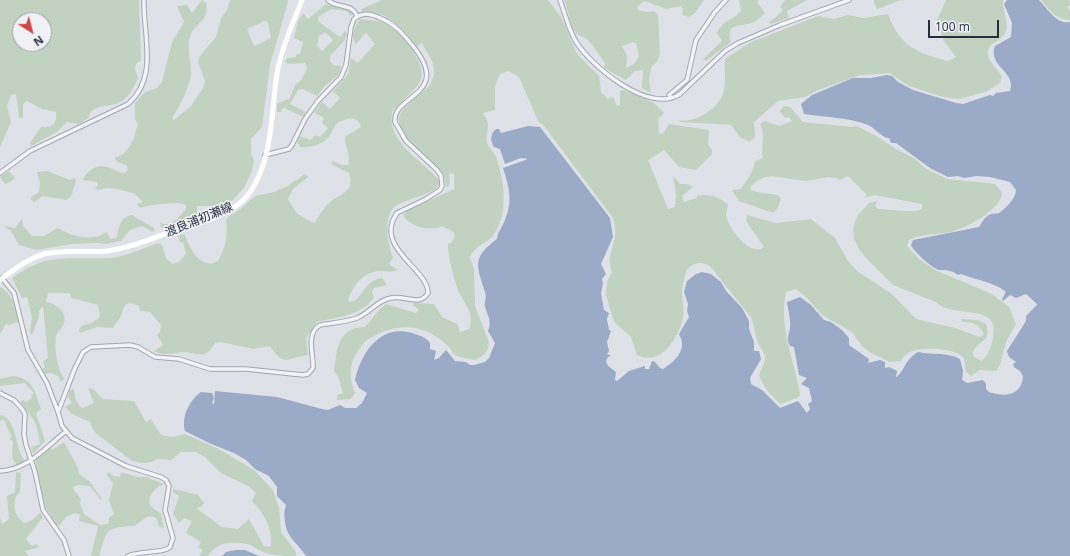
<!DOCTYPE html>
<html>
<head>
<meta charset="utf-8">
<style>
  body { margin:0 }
  #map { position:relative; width:1070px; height:556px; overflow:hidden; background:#dfe1e8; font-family:"Open Sans",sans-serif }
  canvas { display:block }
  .north { position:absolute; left:12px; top:12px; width:40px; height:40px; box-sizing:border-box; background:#eff1f6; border:1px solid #9fa3ad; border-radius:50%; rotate:144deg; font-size:11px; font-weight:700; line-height:16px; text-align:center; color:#282d3f }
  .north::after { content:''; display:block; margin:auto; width:14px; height:18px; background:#cb4748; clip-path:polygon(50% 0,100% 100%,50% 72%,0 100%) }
  .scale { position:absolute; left:928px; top:20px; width:71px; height:18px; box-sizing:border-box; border:2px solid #282d3f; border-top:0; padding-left:5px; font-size:12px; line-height:14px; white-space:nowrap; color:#282d3f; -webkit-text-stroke:3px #eff1f6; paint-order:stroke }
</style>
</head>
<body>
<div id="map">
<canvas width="1070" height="556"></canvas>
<div class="north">N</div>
<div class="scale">100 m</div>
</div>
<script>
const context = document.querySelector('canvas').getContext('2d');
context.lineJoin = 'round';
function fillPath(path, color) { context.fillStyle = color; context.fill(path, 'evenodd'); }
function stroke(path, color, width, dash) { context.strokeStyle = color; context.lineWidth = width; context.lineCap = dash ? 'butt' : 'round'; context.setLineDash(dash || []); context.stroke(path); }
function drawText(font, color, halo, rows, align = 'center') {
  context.font = font + ' "Open Sans","Noto Sans JP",sans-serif'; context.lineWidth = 3; context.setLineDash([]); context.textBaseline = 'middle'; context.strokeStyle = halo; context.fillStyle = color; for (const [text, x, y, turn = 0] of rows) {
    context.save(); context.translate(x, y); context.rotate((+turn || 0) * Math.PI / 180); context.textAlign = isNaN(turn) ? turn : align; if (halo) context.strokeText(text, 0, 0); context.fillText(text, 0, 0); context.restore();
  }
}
fillPath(new Path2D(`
  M0 0H139L141 56V60L136 64 135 69 138 78C134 86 130 96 122 101 110 109 93 102 88 118L79 124 67 122 57 132 31 146 30 143 41 127C53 128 57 124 56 112L42 109 27 101 23 104V117L19 119 16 94 11 95 7 106 11 122 0 147ZM20 20H44V44H20Z
  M202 0 206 3C209 22 198 20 191 34 185 47 192 60 191 73 190 86 180 107 172 118L174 120 191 106 203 88 205 81 198 62 199 57 216 37 221 18 227 10 230 0H288V2L270 65 262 127 251 139V154L254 160 252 171 244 188 232 201 218 209H214L210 206H197V216L174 226 162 228 160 223C173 227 178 218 186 209V205C179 201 148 205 140 208L137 204 143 202 134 193C125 192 118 188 108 188 104 188 100 191 95 189L98 185 97 182 83 180C87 170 98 163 110 168 116 170 119 173 125 173L128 170 127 166 118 162 114 158C130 154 134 138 138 124L135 119V103L145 92 157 88 162 82 172 42 184 22 177 6 187 5 192 13ZM265 21 268 23 271 38 254 46 247 29Z
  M382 0H548L561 17 577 54 599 76 601 92 608 99 613 97 617 106 620 105V91L623 90 654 103 664 113 658 119 659 133 663 134 669 124 709 130 708 144 712 150V154L696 170 679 167 664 150 648 160 668 209 675 207 676 195 673 176 680 184H688L693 187 682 196 684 202 697 198V196C711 193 717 197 728 204 728 208 726 211 726 214 727 227 750 258 764 247L746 221 747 215 776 223 811 219 835 238 848 261 857 271 892 294 916 319 955 328 980 337 984 334C979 324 972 322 962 322L961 319 978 320 986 324C992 343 979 339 973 352L974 357 982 361C988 355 991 347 993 338 1001 301 954 320 936 302L893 285 865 257 859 249 854 239 853 229 855 222 858 215 869 203 877 201 875 206 878 209C889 209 913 214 922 209V204L875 195 864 198 867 195 848 176 840 180C828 174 820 180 807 181 787 181 769 168 751 186V190L757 192 778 195 781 199 777 209 773 213 739 201 732 190 741 189C746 181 754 172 755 161L763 158C760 146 766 136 760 124L764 121 780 126 792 121 789 117 785 118 780 111 784 106 790 107 803 122 852 127 857 126 878 137 894 148 914 158 925 168 939 175 948 179 995 184 1002 193C1001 210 966 228 951 232 936 235 923 233 909 240L907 246 918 258 935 270 992 294 1009 307 1016 324 1006 342 1000 365 996 371 980 370 971 376 966 372C965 368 965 363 964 359 958 348 924 347 913 351 907 353 904 356 901 361L890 362 869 352 862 346 852 332 822 315 807 298 796 289 786 292C778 329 795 359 800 395L797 398 780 404C770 393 764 390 759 375L765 361V355L757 341 752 319 710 266C702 261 694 262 687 269 685 276 682 285 682 293 682 302 685 309 683 318 678 338 661 367 637 355L631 337 616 324 613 319 606 295 607 282 612 272C604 251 621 243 613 218L544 126 538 121 519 77 508 71 500 74 495 86V110L483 113C485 116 488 121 488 124 489 131 485 135 487 143 489 148 495 153 497 159 504 182 509 212 494 234 488 244 477 243 470 257L474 269 475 306 489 342 488 349 484 355 475 360C469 359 462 358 457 356 452 354 451 348 447 345 428 328 409 323 385 331 377 334 368 338 362 345 349 363 348 373 355 393L351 399 337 400V395L343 393 338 376 334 371C337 350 337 327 365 327L380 309 386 304 416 313 419 310 413 305V303L434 304 442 317 457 324 460 332 469 329C475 314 465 305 459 292 455 284 447 252 448 244L452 242 455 235 453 232 442 226C430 232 410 227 403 215L407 211 454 189V173L449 174 450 183 448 187 446 186C445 182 445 176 442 172 431 158 401 140 399 121 398 100 441 94 433 64 431 57 425 50 422 43L417 46C404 29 386 9 362 12L361 9Z
  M565 0H704L695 13 689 17 682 15 683 10 681 6 666 9 644 1 637 7 638 10 647 12 654 11 658 15 660 53 657 62 652 66 649 79 651 93 642 88 643 70 635 71 626 80 604 68 605 63 593 46 587 39 576 34 571 25ZM633 42 636 43 639 56 634 64 626 68 627 56 622 46Z
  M739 0H759L757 2 765 13C761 17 757 21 752 23 739 27 725 23 731 42L706 61 703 59 722 41 717 33C724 18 734 21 741 10Z
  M785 0H807L787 11 789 18 771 24 769 22 775 18 783 10 780 7Z
  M874 0H904C893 1 887 7 877 9L874 3Z
  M946 0H1003C1002 10 1009 20 1006 31 1003 41 986 43 988 54 989 64 998 68 1002 77L1000 83 985 92 959 99 943 97 909 86 889 73 861 75 818 90 805 97 778 101 754 122 755 137 749 142 740 137 731 125 680 122 679 120C696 124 721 107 724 90 726 80 724 69 725 59L751 42 818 16 834 19 848 15 863 18 888 14C900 47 918 53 948 61L956 57 943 40 937 20Z
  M1041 0H1070V5L1067 7 1070 10V20C1058 21 1048 9 1041 0Z
  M326 4 347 8 353 12 351 16 346 11 331 9 318 17 319 22 340 37 345 31 347 33 345 40 330 56V61L333 65 341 66 340 73 323 88 317 96 302 89 298 90 290 104 306 112 303 117 285 108 281 109V112H277V104L290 98 295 85 302 79 307 68 305 63 287 64 285 61 287 58 296 57 297 54H300L303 42 294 38 298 21 303 13 308 19ZM325 32 333 40 322 51 317 46 319 36Z
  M360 19C367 20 377 20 384 23 399 30 427 62 421 80 418 88 399 103 392 112 387 143 422 160 439 180V184L435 190C423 196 409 199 397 205 382 214 388 245 393 258L389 264 398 270C391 273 387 271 380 271 363 272 354 285 348 299L350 302 354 301C367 291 364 282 382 278L387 285 374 288 372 292 374 297C363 316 336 317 317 322L306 338 308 355C285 358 285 368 270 346L254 349 221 342 215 343C212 348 210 352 204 354 197 356 192 352 185 352 175 352 165 357 154 351L163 345 157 335 160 332 161 325 150 312 140 311 139 306 130 303 125 305 120 318 113 328 97 327 80 333 79 330 81 326 92 323 100 317 98 305 71 298 70 293H48L46 302C57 304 69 313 63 326 61 329 57 332 56 336 54 350 57 367 64 379L61 382 59 377 52 373 44 374 42 369 45 367 43 361 48 358 43 306 39 311V317L32 335 30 332 32 317 27 297 22 298 12 278C47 252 69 260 109 258 125 257 143 248 158 243L162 245 166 258 172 264 179 262 186 254 183 242 180 243 178 235 184 234C191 248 194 261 211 264L218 261C226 247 228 235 226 220L229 216 238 211 255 196 274 192 288 186 305 174 308 177 293 189 288 199 297 214 314 223C319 217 322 210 328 204 339 193 355 194 349 173L331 164 333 161 342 165H348C352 155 344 147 345 137L361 127C357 114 346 119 337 123 334 127 333 131 330 135 325 144 310 148 300 147L297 142 300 136 310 140 316 135 320 137 328 128 322 123 324 118 314 112 322 102 330 109 340 98 333 91 348 74 351 58 358 63 375 44 366 33 356 44C350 36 354 27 360 19Z
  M9 171 15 178 9 183 5 184 0 177Z
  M47 171 70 180 75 178 76 181 71 197 66 200 43 196 34 202 30 198 39 192 40 183 37 172Z
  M132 215 154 228V231L152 232 142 226 130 230 121 241 106 244 98 243 72 244 37 250 19 245 11 231 3 226 15 228 22 219 23 226 32 236H44L58 228C70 235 84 240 99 236 102 235 104 232 107 232L110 239 116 238C120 227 119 217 132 215Z
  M0 287C12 292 17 310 18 322L9 325 6 324 0 334Z
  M13 376C33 378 35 392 41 409L36 413 45 441 33 454 31 447 40 444C37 422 34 419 20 402L23 400 26 402 32 398 31 395 34 393 25 383 0 386V379Z
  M88 388 93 389 103 399 134 401 146 422 151 419 161 435 172 437 185 434 219 449 254 470 273 490 279 507 281 532 296 552V556C277 556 266 556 251 545 234 541 219 540 208 556H199L203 550 198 547 201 542 186 533 192 521 184 518 179 523 173 514 179 496 173 492V489L198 495 204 503 201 507 196 508 222 527 238 529 249 519 264 546 271 547C273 529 264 513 252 501L256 493 250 487 221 473 205 457 196 452H181L171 460 158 459 152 462 142 463 132 461 98 435 93 430 90 422 72 414 65 407 72 403 68 397 69 391 74 389 75 398 80 407 83 408 94 403Z
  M2 415C19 424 13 445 25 461L19 466C9 460 13 450 13 441L10 440 11 436 4 420 0 421V416Z
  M64 442 78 468 79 474 89 481 102 499 101 500 90 486 79 485 72 487 81 499 80 503 84 514 100 525 108 524 109 518 114 514 109 500 113 483 107 475 108 472 114 476 120 477 121 472 138 477H146L164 484C156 486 145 498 151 506 154 510 158 511 161 514L164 528 159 527 157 519C148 512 142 522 134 526 105 527 107 530 99 556H91L98 526 79 521 80 515 75 513 66 517 60 525H56L44 504 35 460 50 447 52 450Z
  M16 472 21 473 20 492 16 496C13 508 14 515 24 523L32 520 40 513 43 517 26 539 32 546 36 544 39 547 25 551 29 556H0V517L2 524 9 519 7 496 15 492Z`), '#c2d2c0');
fillPath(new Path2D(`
  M1007 0H1039C1047 8 1057 25 1070 22V556H306C298 543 286 538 285 521 284 515 284 511 286 505L277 496V487L269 476 255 469 246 460 234 453 209 443 185 431C181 416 190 400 201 392L212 393 214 398 212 403 214 404 215 391 277 397 322 409 328 410 340 405 345 408H356L362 403 367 393 359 388 355 380C361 353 380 324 412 333 420 336 425 336 430 343V349L436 351 434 360 439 358 446 350 455 361 466 362 470 365H474L485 362 489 358 495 343 488 331C492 322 488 316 485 307 484 302 487 297 485 292 477 266 471 258 497 239 498 231 502 228 505 220 513 200 509 187 503 168L528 159 521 158 505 164 500 149 494 147C490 141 490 134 496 129H499L501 133 528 126 540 127 610 218 613 237 601 264 606 274 602 279 603 284 601 293 604 310 609 313 607 319 609 330 611 331 607 342 609 351 607 354 611 356 608 357 606 361 608 366 616 372 615 380 617 381 629 371 645 366V369H649L652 361H654L660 368 663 369C675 361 688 350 679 334L689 317 687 311 688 304 684 292 687 281 696 274 702 272 711 274 721 282 726 291 742 308 749 321V329L754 342V351H759L761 359 750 378 751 384 762 390 780 408 798 401 807 413 810 409 808 404 812 401 809 388 801 384 807 378 799 375 794 347 790 346C786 339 789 335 790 328 791 319 788 310 787 302L800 297 811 305 824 320 831 322 842 330 849 338V345L869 359 868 363 880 360 885 362V368L889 367 897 371 896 377C904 373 904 360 918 352 933 355 947 352 960 359L963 371 962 380 967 383 983 380 986 384V389C989 393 992 393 997 394 1012 397 1022 391 1023 376L1020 371 1014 367 1013 364 1016 362 1009 357 1007 351 1026 321V316L1037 305 1036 303 1026 294 1016 298 1010 295 1003 301 1002 299 1006 292C994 282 976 280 961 274L958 275C951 270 946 270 940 270 934 270 913 251 911 245L913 240 979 227C982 222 984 218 989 215 992 213 996 214 999 213 1006 208 1016 198 1016 190L1010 182 990 177 977 176 964 178 958 176 948 177 930 168 896 143H891L889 138C884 139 875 129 870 126 855 118 823 117 804 114L801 104 812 95 853 78H871L887 75 892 76 898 82 913 90 956 103 963 104 990 95 993 96 996 93 1010 91C1017 72 987 66 995 46L1011 37 1012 23 1004 4Z
  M236 550H245L259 556H222L226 552Z`), '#9baac7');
const street = new Path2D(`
  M328 0C337 9 351 2 357 16
  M560 0C565 13 568 28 575 40 590 66 650 115 680 94L725 51 738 43 780 25 849 0
  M671 98 669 95 687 80 696 40 715 12 726 0
  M0 173 30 151 128 104C159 77 143 36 144 0
  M2 278 14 293 28 350 47 383 58 412
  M0 393 14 400 22 409 25 414 24 434 26 445 35 472 43 510 64 540 69 556
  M0 471C27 470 45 448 65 432
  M128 556C142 550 162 554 170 547L173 538 165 510 169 486 166 480 161 477 126 466 72 438 62 426 58 412 75 368 83 352 91 347 130 345 138 347 155 357 179 359 210 369H246L303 375 308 374 313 368C314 354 305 334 320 325 332 323 346 322 357 318 370 313 377 300 391 298 405 295 420 307 428 293 428 268 373 248 397 213L426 199 440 190 442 186 441 176 437 170 406 141 395 122C392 94 453 96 413 46 404 35 394 23 380 18 372 14 362 12 354 19L351 27 346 65 341 77 318 101 305 119 292 145 289 149 265 155`);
stroke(street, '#a4a7b2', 5.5);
stroke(street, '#f2f3f6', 3.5);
stroke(new Path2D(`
  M0 280C14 270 27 259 44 254 65 249 87 253 107 251 128 248 146 241 165 234 187 227 211 221 230 210 241 204 250 194 255 184 274 149 271 106 278 68 283 44 293 23 302 0`), '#fff', 5);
drawText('12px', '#282d3f', '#eff1f6', [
  ["渡良浦初瀬線",199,220,-22]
]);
</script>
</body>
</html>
